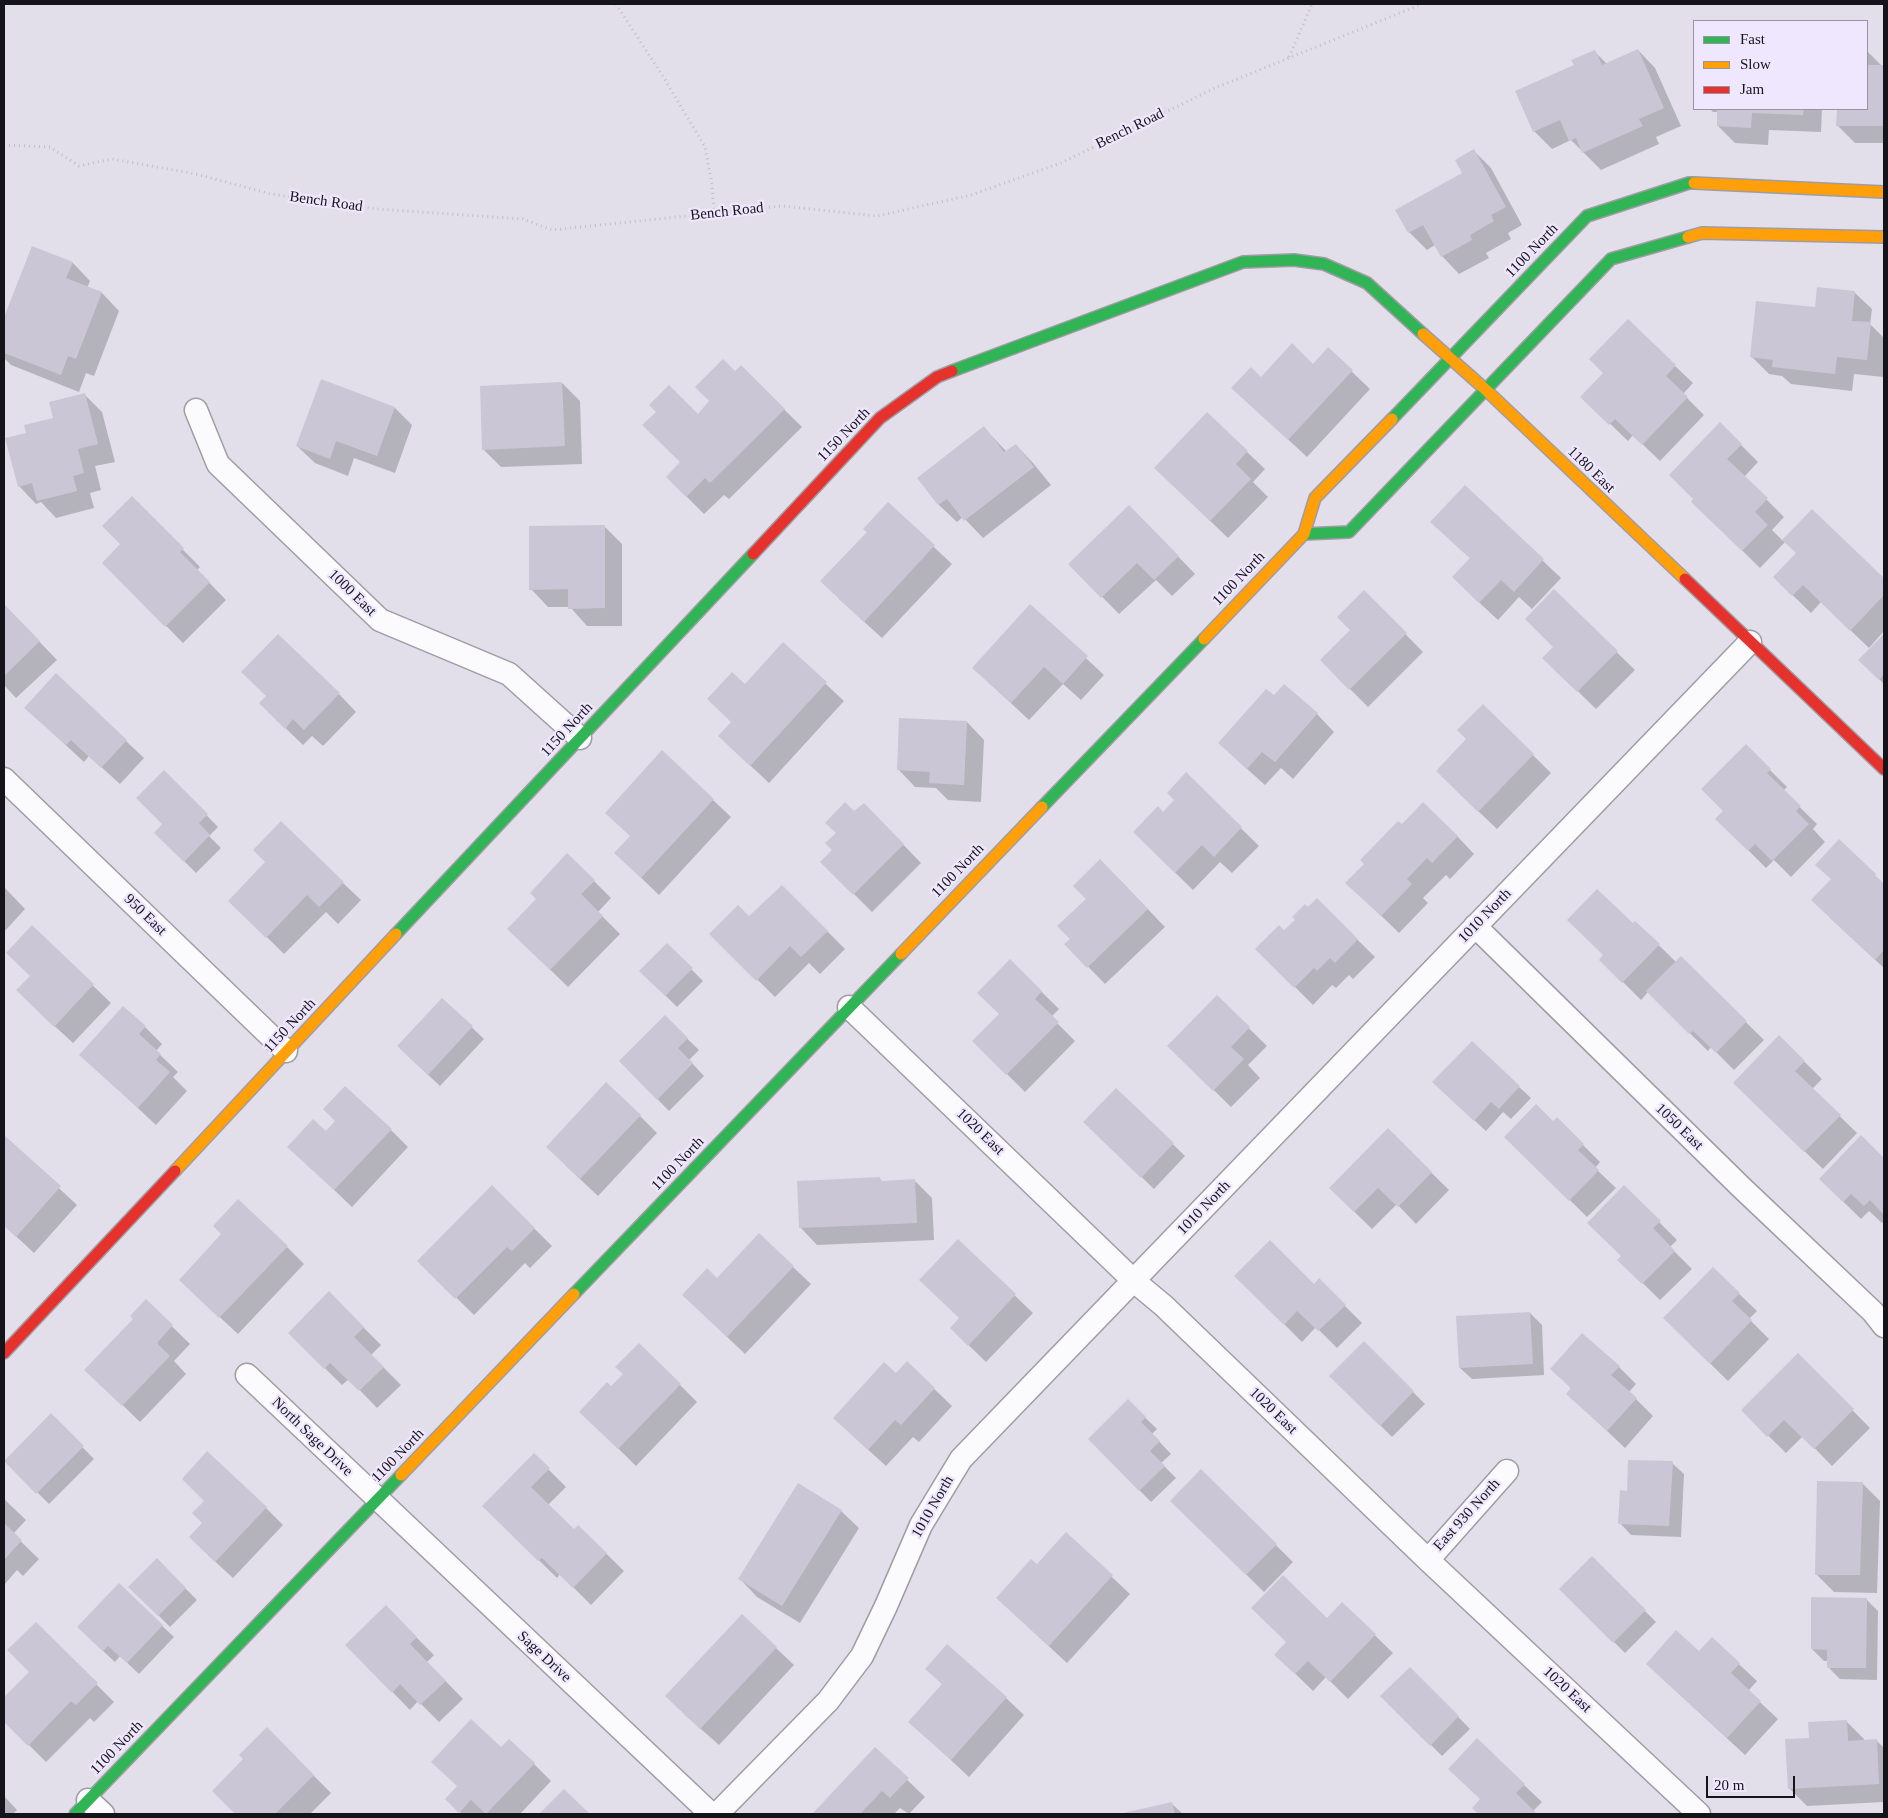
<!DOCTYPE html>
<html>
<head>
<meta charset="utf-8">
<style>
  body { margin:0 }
  #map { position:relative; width:1888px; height:1818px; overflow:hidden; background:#e2dfea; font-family:"Times New Roman",serif }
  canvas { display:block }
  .frame { position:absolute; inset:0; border:5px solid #16141b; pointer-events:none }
  .legend { position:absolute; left:1693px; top:20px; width:175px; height:90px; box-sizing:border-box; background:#efe7fd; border:1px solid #9893a3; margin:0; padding:6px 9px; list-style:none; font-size:15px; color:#16141b }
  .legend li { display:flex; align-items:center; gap:10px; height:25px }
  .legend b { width:25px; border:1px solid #9893a3 }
  .scale { position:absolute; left:1706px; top:1776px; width:89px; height:22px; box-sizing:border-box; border:2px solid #16141b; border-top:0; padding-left:6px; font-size:15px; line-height:18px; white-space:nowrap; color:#16141b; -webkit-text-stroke:4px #efe7fd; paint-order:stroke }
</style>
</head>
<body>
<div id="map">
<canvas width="1888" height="1818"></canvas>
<div class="frame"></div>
<ul class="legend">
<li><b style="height:6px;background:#30b455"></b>Fast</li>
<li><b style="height:6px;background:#ff9f0a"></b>Slow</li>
<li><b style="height:6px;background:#e5322d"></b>Jam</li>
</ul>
<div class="scale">20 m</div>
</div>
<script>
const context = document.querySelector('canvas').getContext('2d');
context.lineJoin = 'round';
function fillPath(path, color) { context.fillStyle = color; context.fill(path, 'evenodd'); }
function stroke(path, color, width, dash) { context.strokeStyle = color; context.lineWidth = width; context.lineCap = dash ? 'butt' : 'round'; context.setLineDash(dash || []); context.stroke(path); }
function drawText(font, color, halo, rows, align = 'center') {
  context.font = font + ' "Times New Roman",serif'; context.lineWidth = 4.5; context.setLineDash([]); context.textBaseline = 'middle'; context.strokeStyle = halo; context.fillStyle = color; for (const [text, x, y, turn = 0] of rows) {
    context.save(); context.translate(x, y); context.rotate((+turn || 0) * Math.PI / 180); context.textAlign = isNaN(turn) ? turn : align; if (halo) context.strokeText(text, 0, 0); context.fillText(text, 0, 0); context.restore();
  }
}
fillPath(new Path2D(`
  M1638 50 1655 68 1681 126 1656 137 1659 144 1601 170 1571 140 1552 149 1534 131 1575 66 1595 52 1607 64Z
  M1867 51 1882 66H1884V143H1855L1838 126V109H1867Z
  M1710 109H1822L1821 132 1769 130 1768 145 1735 143 1718 126V112H1713Z
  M1474 151 1491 168 1522 225 1508 233 1511 239 1486 253 1489 258 1459 274 1442 256 1435 245 1427 250 1409 232 1464 173Z
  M32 247 73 263 90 281 87 288 102 293 119 311 94 376 86 373 79 392 11 365 4 358V320Z
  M1854 292 1872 309 1870 324 1884 338V377L1854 374 1852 391 1791 384 1782 376 1769 374 1752 357 1816 309Z
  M1328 349 1370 389 1307 457 1251 405 1261 378 1313 365Z
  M1675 366 1693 383 1683 394 1704 415 1660 461 1633 435 1628 441 1600 414Z
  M741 367 802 427 729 499 724 495 704 514 667 477 682 462 735 373Z
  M562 383 580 401 582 464 501 467 483 449Z
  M84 394 102 412 115 462 95 466 101 490 90 493 94 508 56 518 41 502 36 504 19 486 28 434 54 419Z
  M395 408 412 425 395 473 354 458 348 476 315 463 297 446Z
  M1720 424 1758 462 1744 477 1784 517 1772 530 1783 541 1812 511 1884 580V631L1869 648 1821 602 1811 613 1774 577 1798 553 1786 541 1760 568 1693 502Z
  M984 428 1007 452 1016 445 1033 463 1051 485 983 538 963 517 957 522 939 505 919 478Z
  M1247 452 1265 469 1253 482 1268 497 1228 538 1173 485Z
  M1465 487 1561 578 1532 609 1519 597 1498 620 1471 595V559L1449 539Z
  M132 498 200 567 197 570 226 600 183 643 104 563 122 544Z
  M888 504 952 564 882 638 839 599 868 532Z
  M1147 524 1195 574 1172 596 1156 580 1119 614 1070 564Z
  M604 526 622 544V626H587L570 607H548L531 589Z
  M1554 591 1635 670 1596 709 1544 658 1554 647Z
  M1364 592 1423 652 1368 707 1321 660 1351 630Z
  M4 605 57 660 16 698 4 685Z
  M1030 606 1104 675 1081 700 1063 684 1029 720 973 668Z
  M1884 635V684L1860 660Z
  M783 644 844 701 769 783 719 736 732 722 745 686Z
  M56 675 144 758 120 784 89 756 84 762 44 725Z
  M339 694 356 712 323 746 312 736 303 745 278 721Z
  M1274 697 1317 714 1334 732 1293 779 1281 768 1265 785 1237 760Z
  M1483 706 1551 773 1497 829 1455 789 1468 739Z
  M967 722 984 740 981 802 948 800 936 788 915 787 898 769Z
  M1746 746 1787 787 1783 791 1817 824 1813 829 1825 842 1791 877 1774 860 1766 868 1717 819 1725 811Z
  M662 752 731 817 659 895 634 871Z
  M164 772 218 827 209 836 221 848 196 873 156 833 164 824Z
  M1186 774 1259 846 1232 873 1220 862 1193 890 1152 850 1163 814 1176 801Z
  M864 804 921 863 872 912 822 862 833 850 854 813Z
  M1402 826 1457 836 1474 854 1450 879 1446 875 1423 898 1428 903 1399 933 1365 900Z
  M1839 841 1884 885V968L1830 918 1832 879Z
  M267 862 343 883 361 900 338 924 326 912 284 954 230 901Z
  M1118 878 1165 927 1105 984 1066 944 1071 939 1087 899Z
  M594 881 611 898 598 912 620 934 568 987 526 946Z
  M782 886 845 949 820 974 809 963 775 997 711 934 749 918Z
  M4 887 25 909 4 932Z
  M1317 900 1375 957 1353 979 1349 975 1336 988 1332 985 1313 1005 1257 949 1284 932Z
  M1635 922 1676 962 1681 958 1764 1040 1734 1070 1711 1047 1708 1051 1648 992 1641 1000 1601 960Z
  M32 927 111 1003 73 1043 35 1008 31 976Z
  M667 945 703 981 677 1007 641 971Z
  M1010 961 1059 1009 1051 1017 1075 1041 1025 1092 974 1041 1001 1014Z
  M1217 997 1267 1046 1248 1065 1260 1078 1231 1107 1169 1046Z
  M442 999 484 1039 440 1086 410 1058Z
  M665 1017 699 1050 689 1060 704 1076 669 1111 620 1061Z
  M145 1027 162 1044 156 1051 178 1072 173 1077 187 1091 156 1125 81 1055Z
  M1779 1037 1822 1079 1812 1089 1857 1133 1823 1169 1752 1101Z
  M1519 1087 1531 1098 1511 1119 1503 1112 1486 1131 1446 1094Z
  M1116 1089 1185 1156 1154 1189 1096 1133Z
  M640 1116 657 1133 598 1196 565 1165Z
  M1557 1119 1600 1162 1595 1168 1616 1188 1587 1217 1506 1137 1553 1122Z
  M391 1130 408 1147 352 1207 307 1164 327 1133Z
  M1388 1130 1449 1190 1416 1224 1397 1204 1372 1229 1330 1188Z
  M4 1137 77 1205 34 1253 4 1225Z
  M1861 1137 1884 1160V1221L1882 1223 1869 1211 1861 1219 1820 1179Z
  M880 1179 883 1182 914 1180 932 1198 934 1240 817 1245 800 1227Z
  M492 1187 552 1246 530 1268 525 1263 474 1315 419 1261Z
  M1624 1187 1677 1240 1670 1247 1692 1269 1660 1300 1619 1260 1622 1256Z
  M759 1235 811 1284 745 1354 701 1312 717 1279Z
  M958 1241 1033 1313 986 1362 951 1328 960 1318Z
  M287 1247 304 1264 238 1334 198 1297Z
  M1713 1269 1757 1311 1749 1319 1769 1339 1728 1381 1664 1318Z
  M1236 1276 1314 1286 1319 1280 1362 1323 1337 1348 1316 1327 1302 1342Z
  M329 1293 381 1345 371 1355 401 1385 377 1408 349 1379 342 1385 289 1333Z
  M146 1301 190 1344 174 1361 186 1374 140 1422 104 1387Z
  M1530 1313 1542 1325 1544 1375 1472 1379 1460 1368Z
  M1364 1343 1425 1404 1392 1437 1331 1376Z
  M1798 1355 1870 1428 1832 1466 1803 1436 1786 1453 1742 1410Z
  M907 1363 952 1406 919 1442 913 1437 886 1466 852 1435 896 1375Z
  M1619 1367 1636 1384 1629 1392 1653 1416 1625 1448 1568 1394 1572 1389 1552 1369Z
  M624 1374 680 1385 697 1402 636 1466 581 1412 611 1388Z
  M1128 1401 1157 1429 1152 1434 1171 1454 1161 1463 1176 1478 1151 1502 1089 1439Z
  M51 1415 94 1459 49 1504 6 1461Z
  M534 1455 566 1487 548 1505 574 1531 578 1526 624 1571 591 1605 560 1574 557 1578 484 1506Z
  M1672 1463 1684 1474 1681 1537 1631 1535 1620 1523 1628 1492Z
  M1201 1471 1293 1562 1264 1592 1172 1501Z
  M1862 1483 1880 1501 1877 1593 1834 1592 1816 1574Z
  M4 1499 26 1520 13 1534 39 1559 23 1576 17 1570 4 1585Z
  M206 1501 266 1508 283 1525 233 1578 208 1555 204 1523Z
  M841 1511 859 1528 800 1623 757 1597 740 1579Z
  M1066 1534 1130 1594 1067 1663 1015 1615 1037 1566Z
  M1592 1558 1656 1622 1625 1653 1561 1589Z
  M157 1560 197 1600 170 1627 130 1587Z
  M119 1585 174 1637 139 1674 120 1656 115 1662 90 1639Z
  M1866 1599 1878 1611 1877 1680 1840 1679 1829 1668V1661H1824L1812 1649Z
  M1342 1603 1393 1653 1348 1699 1326 1677 1313 1691 1276 1655 1287 1643 1327 1620Z
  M386 1607 434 1655 427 1662 463 1699 439 1722 418 1701 410 1710 347 1645Z
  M742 1616 794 1665 719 1745 684 1714Z
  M36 1624 114 1702 94 1722 90 1718 46 1762 4 1720V1699L31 1672Z
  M1712 1639 1757 1681 1748 1691 1778 1719 1745 1755 1665 1681 1699 1653Z
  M1410 1668 1470 1729 1442 1756 1382 1696Z
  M927 1669 1006 1698 1024 1715 969 1777 910 1722 943 1685Z
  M1846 1721 1864 1739V1741L1876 1740 1884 1748V1802L1807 1806 1789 1788 1810 1739Z
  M267 1729 331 1793 310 1814H237L214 1791 245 1759Z
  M501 1749 534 1764 551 1781 520 1814H462L447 1799Z
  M875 1749 925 1797 909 1814 900 1808 894 1814H814Z
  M1524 1785 1542 1802 1533 1811 1536 1814H1480L1473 1808Z
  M4 1796 17 1810 13 1814H4Z
  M1172 1804 1183 1814H1125Z`), '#0003');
fillPath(new Path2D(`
  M1638 49 1664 108 1639 119 1643 126 1582 153 1576 138 1569 141 1560 120 1533 132 1515 91 1574 65 1571 60 1595 50 1602 65Z
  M1867 65H1884V126H1836L1837 109H1867Z
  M1717 109H1804L1803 115 1752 113 1751 128 1717 126Z
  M1474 149 1506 207 1491 215 1494 221 1470 235 1472 240 1441 257 1423 225 1408 233 1395 210 1462 173 1455 160Z
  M32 246 73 262 66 278 102 292 76 359 68 356 61 375 4 353V317Z
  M1817 287 1855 291 1852 321 1871 322 1867 360 1837 357 1835 374 1772 367 1773 360 1750 357 1756 301 1815 307Z
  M1628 319 1676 365 1666 376 1688 397 1642 445 1615 419 1609 425 1580 397 1603 373 1589 359Z
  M1292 343 1313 364 1328 347 1353 370 1288 440 1231 388 1251 367 1261 377Z
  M723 359 735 371 741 365 785 409 710 483 705 478 686 497 666 477 680 462 642 425 656 412 649 405 669 385 698 414 709 401 695 387Z
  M321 379 395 407 377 456 336 441 330 459 296 446Z
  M562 382 565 446 482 450 480 386Z
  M85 393 98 444 78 449 84 473 73 476 77 491 37 501 32 483 18 487 5 438 26 433 24 425 53 418 49 402Z
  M1207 412 1248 451 1236 464 1251 479 1210 521 1154 468Z
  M1720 422 1742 444 1727 459 1768 498 1755 512 1768 525 1742 551 1691 502 1693 499 1669 475Z
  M984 426 1004 452 1016 444 1034 467 964 521 947 499 938 505 917 478Z
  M1465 485 1544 559 1514 592 1501 580 1479 603 1452 577 1470 558 1430 522Z
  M132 496 184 548 180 552 210 582 165 627 102 563 120 544 102 526Z
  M888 502 935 545 864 622 820 581 867 532 863 529Z
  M1129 505 1179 556 1154 580 1137 563 1101 598 1068 564Z
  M1812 509 1884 578V595L1850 631 1803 585 1792 596 1773 577 1796 553 1782 540Z
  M605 525V608L568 609V589L529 590V526Z
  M1554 589 1618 651 1577 692 1542 658 1553 647 1525 619Z
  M1364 590 1407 633 1349 690 1320 660 1350 630 1337 617Z
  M4 604 40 641 4 676Z
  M1030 604 1088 656 1063 684 1044 667 1011 703 972 668Z
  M278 634 340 693 304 730 293 719 285 729 259 703 266 696 241 672Z
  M1884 634V674L1879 680 1858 660Z
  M783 642 827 682 750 766 718 736 731 722 707 699 732 672 745 684Z
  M56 673 127 740 101 768 71 740 66 745 24 708Z
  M1284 684 1318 713 1275 762 1262 752 1247 769 1218 743 1266 689 1274 695Z
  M1483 704 1534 754 1478 812 1436 771 1466 739 1457 730Z
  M899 718 967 721 964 785 929 783 930 772 897 770Z
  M1746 744 1771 769 1767 773 1801 806 1796 811 1809 824 1772 861 1755 844 1748 851 1715 819 1723 811 1701 789Z
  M662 750 714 799 641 878 614 853 630 836 605 813Z
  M164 770 208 814 199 823 210 835 184 862 154 833 162 824 136 798Z
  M1186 772 1242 827 1214 857 1202 845 1175 873 1133 832 1158 806 1163 812 1174 800 1167 793Z
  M845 802 854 811 864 803 904 844 853 895 820 862 832 850 825 843 836 833 825 823Z
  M1423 802 1458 836 1432 863 1427 858 1407 879 1412 884 1381 916 1345 883 1364 864 1360 860 1398 821 1402 824Z
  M281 821 344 882 319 907 307 895 266 938 228 901 265 862 253 850Z
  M1839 839 1876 874 1875 875 1884 884V950L1875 960 1811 900 1831 879 1815 865Z
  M567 853 595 880 581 894 603 916 550 970 507 929 536 899 530 893Z
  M1100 859 1148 909 1087 968 1064 944 1070 939 1057 926 1086 899 1073 886Z
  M782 885 828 931 801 957 790 946 756 981 709 934 738 905 749 916Z
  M1597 889 1633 923 1635 921 1660 944 1622 983 1599 960 1603 955 1567 920Z
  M1317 898 1358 939 1335 963 1330 958 1317 971 1314 968 1294 988 1255 949 1279 925 1284 930 1295 920 1292 917 1305 904 1308 907Z
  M32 925 94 984 54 1027 16 990 30 976 6 953Z
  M667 943 693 968 665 996 639 971Z
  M1681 956 1747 1021 1716 1053 1693 1031 1689 1034 1646 991Z
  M1010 959 1042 991 1035 999 1059 1022 1006 1075 972 1041 999 1014 977 993Z
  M1217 995 1250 1027 1231 1047 1244 1059 1213 1091 1167 1046Z
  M442 998 473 1026 428 1075 397 1046Z
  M123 1006 146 1026 139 1034 161 1054 156 1060 170 1072 138 1108 79 1055Z
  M665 1015 688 1038 678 1048 693 1063 657 1100 619 1061Z
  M1779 1035 1805 1061 1795 1071 1841 1115 1804 1152 1733 1083Z
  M1472 1041 1520 1086 1499 1109 1491 1102 1474 1121 1432 1082Z
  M606 1082 641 1115 580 1179 546 1147Z
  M345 1086 392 1129 334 1190 287 1147 313 1119 326 1131 335 1121 323 1109Z
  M1116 1088 1174 1143 1141 1178 1083 1122Z
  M1536 1104 1553 1121 1557 1117 1584 1144 1578 1150 1599 1170 1569 1201 1504 1137Z
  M1388 1128 1432 1172 1398 1207 1378 1188 1354 1212 1329 1188Z
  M4 1135 61 1186 16 1237 4 1226Z
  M1861 1135 1884 1158V1215L1870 1200 1864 1206 1851 1194 1843 1202 1819 1179Z
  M880 1177 881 1181 915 1179 917 1223 799 1228 797 1181Z
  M492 1185 535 1228 512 1251 507 1247 455 1299 417 1261Z
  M1624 1185 1661 1221 1653 1228 1675 1251 1642 1284 1617 1260 1621 1256 1587 1223Z
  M238 1199 288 1246 219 1318 179 1280 221 1234 213 1226Z
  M759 1233 794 1266 727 1337 682 1295 707 1268 717 1278Z
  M958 1239 1016 1294 968 1346 950 1328 959 1318 919 1280Z
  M1270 1240 1314 1284 1319 1278 1346 1305 1318 1331 1297 1311 1284 1325 1234 1276Z
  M1713 1267 1740 1293 1732 1301 1752 1320 1710 1364 1663 1318Z
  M329 1291 364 1327 354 1337 384 1367 359 1391 330 1363 324 1369 288 1333Z
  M146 1299 173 1325 157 1343 170 1356 122 1406 84 1370 133 1319 130 1316Z
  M1530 1312 1533 1364 1459 1368 1456 1316Z
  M1582 1333 1620 1366 1611 1375 1637 1398 1607 1431 1566 1394 1571 1388 1550 1369Z
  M1364 1341 1414 1391 1380 1426 1329 1376Z
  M639 1343 681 1384 618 1449 579 1412 607 1382 611 1386 623 1374 615 1367Z
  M1798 1353 1854 1409 1814 1449 1784 1420 1767 1437 1741 1410Z
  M907 1361 935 1388 901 1425 895 1420 868 1450 833 1418 884 1362 896 1373Z
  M1128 1399 1146 1417 1141 1422 1160 1441 1150 1451 1165 1466 1139 1491 1088 1439Z
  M51 1413 84 1446 36 1494 4 1461Z
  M207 1451 267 1507 215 1562 189 1537 202 1523 192 1513 204 1501 182 1479Z
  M534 1453 550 1468 531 1487 574 1529 578 1525 607 1553 573 1588 542 1558 538 1561 482 1506Z
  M1628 1460 1673 1461 1669 1526 1618 1524 1620 1490 1627 1491Z
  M1201 1469 1277 1544 1246 1575 1170 1501Z
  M1817 1481 1863 1482 1860 1575H1815Z
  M798 1483 842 1510 782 1606 738 1579Z
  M4 1523 22 1540 5 1559 4 1558Z
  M1066 1532 1113 1575 1049 1646 996 1598 1031 1559 1037 1564Z
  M1592 1556 1646 1610 1613 1643 1559 1589Z
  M157 1558 186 1588 158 1616 128 1587Z
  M1283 1575 1327 1618 1342 1602 1376 1634 1330 1682 1308 1661 1295 1674 1274 1655 1286 1642 1251 1608Z
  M119 1583 163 1625 127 1663 108 1646 103 1651 77 1627Z
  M1811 1597 1867 1598 1866 1668H1827V1650L1811 1649Z
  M386 1605 417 1637 410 1644 446 1681 420 1705 400 1684 392 1693 345 1645Z
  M742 1614 777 1647 700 1729 665 1696Z
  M36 1622 98 1683 76 1705 71 1701 28 1746 4 1722V1697L29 1672 7 1650Z
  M1676 1630 1699 1651 1712 1637 1740 1663 1731 1673 1761 1701 1727 1738 1646 1664Z
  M947 1644 1007 1697 951 1760 908 1722 942 1684 925 1669Z
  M1410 1667 1459 1716 1430 1746 1380 1696Z
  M471 1719 501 1747 509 1739 535 1763 486 1814 471 1800 459 1813 445 1799 457 1786 431 1762Z
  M1847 1720 1848 1741 1877 1739 1879 1784 1788 1789 1785 1739 1809 1738 1808 1722Z
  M267 1727 314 1775 275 1814H235L212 1791 243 1759 239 1755Z
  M1477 1738 1525 1784 1516 1793 1536 1813 1535 1814H1478L1472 1808 1480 1799 1448 1769Z
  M875 1747 909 1778 890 1798 882 1791 860 1814H812Z
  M564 1789 590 1814H539Z
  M1172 1802 1175 1814H1123V1813Z`), '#cbc6d5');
const street = new Path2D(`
  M196 410 218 464 380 620 509 674 580 738
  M4 779 286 1051
  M1475 926 1741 1187 1873 1312 1884 1326
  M849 1007 1134 1281 1164 1306 1428 1560 1699 1814
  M247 1375 711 1814
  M1428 1560 1507 1471
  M88 1800 103 1814
  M717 1814 828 1701 862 1656 886 1606 921 1525 961 1459 1750 642`);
const fast = new Path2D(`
  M952 371 1243 262 1294 260 1324 264 1367 283 1423 334
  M1392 419 1587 216 1689 183H1694
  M1304 534 1349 532 1611 259 1688 237
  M1042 807 1204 639
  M396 934 753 554
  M574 1294 901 954
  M75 1814 401 1475`);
const slow = new Path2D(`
  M1694 183 1884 192
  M1688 237 1702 233 1884 237
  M1423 334 1486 390 1685 579
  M1204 639 1304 534 1315 498 1392 419
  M901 954 1042 807
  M175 1171 396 934
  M401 1475 574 1294`);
const jam = new Path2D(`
  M753 554 880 418 937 377 952 371
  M1685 579 1884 769
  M4 1353 175 1171`);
stroke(street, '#9f9ca5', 25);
stroke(fast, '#9f9ca5', 14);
stroke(slow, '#9f9ca5', 14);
stroke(jam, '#9f9ca5', 14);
stroke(new Path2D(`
  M616 4 664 78 705 147 712 184 714 213
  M1289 57 1312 4
  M4 145 50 147 79 166 112 159 196 174 271 194 377 209 523 219 552 230 782 206 877 216 971 195 1061 163 1215 88 1422 4`), '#c1bfc3', 3, [1, 4]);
stroke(street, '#fbfafc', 22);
stroke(fast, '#30b455', 11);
stroke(slow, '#ff9f0a', 11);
stroke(jam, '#e5322d', 11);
drawText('15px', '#16141b', '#efe7fd', [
  ["Bench Road",1130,129,-26],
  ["Bench Road",326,202,8],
  ["Bench Road",727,212,-6],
  ["1100 North",1532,251,-46],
  ["1150 North",844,435,-46],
  ["1180 East",1591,470,44],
  ["1100 North",1239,579,-46],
  ["1000 East",352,593,44],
  ["1150 North",567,730,-47],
  ["1100 North",958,871,-46],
  ["950 East",145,915,44],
  ["1010 North",1485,916,-46],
  ["1150 North",290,1026,-47],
  ["1050 East",1679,1127,44],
  ["1020 East",980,1132,44],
  ["1100 North",678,1164,-46],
  ["1010 North",1204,1208,-46],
  ["1020 East",1273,1411,44],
  ["North Sage Drive",312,1437,44],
  ["1100 North",398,1456,-46],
  ["1010 North",933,1507,-60],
  ["East 930 North",1467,1515,-48],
  ["Sage Drive",544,1657,43],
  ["1020 East",1567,1690,43],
  ["1100 North",117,1748,-46]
]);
</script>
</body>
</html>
